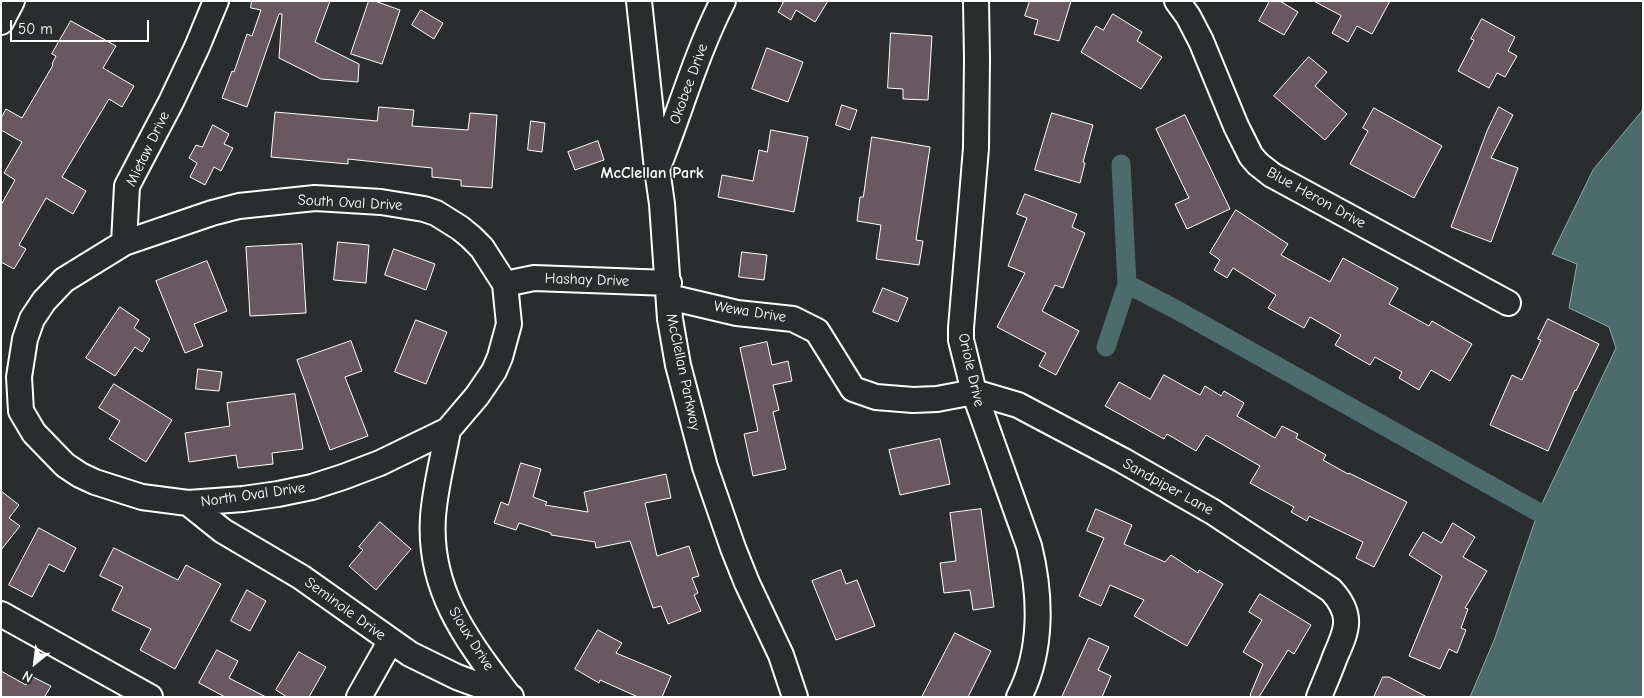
<!DOCTYPE html>
<html>
<head>
<meta charset="utf-8">
<style>
  body { margin:0 }
  #map { position:relative; width:1644px; height:698px; overflow:hidden; background:#2a2d2e; font-family:"Comic Neue",sans-serif }
  canvas { display:block }
  .frame { position:absolute; inset:0; border:2px solid #fff; pointer-events:none }
  .north { position:absolute; left:10px; top:638px; width:50px; height:50px; -webkit-text-stroke:4px #2a2d2e; paint-order:stroke; rotate:209deg; font-size:14px; font-weight:700; line-height:20px; text-align:center; color:#fff }
  .north::after { content:''; display:block; margin:auto; width:18px; height:22px; background:#fff; clip-path:polygon(50% 0,100% 100%,50% 72%,0 100%) }
  .scale { position:absolute; left:10px; top:20px; width:139px; height:22px; box-sizing:border-box; border:2px solid #fff; border-top:0; padding-left:6px; font-size:15px; line-height:18px; white-space:nowrap; color:#fff; -webkit-text-stroke:4px #2a2d2e; paint-order:stroke }
</style>
</head>
<body>
<div id="map">
<canvas width="1644" height="698"></canvas>
<div class="frame"></div>
<div class="north">N</div>
<div class="scale">50 m</div>
</div>
<script>
const context = document.querySelector('canvas').getContext('2d');
context.lineJoin = 'round';
function fillPath(path, color) { context.fillStyle = color; context.fill(path, 'evenodd'); }
function stroke(path, color, width, dash) { context.strokeStyle = color; context.lineWidth = width; context.lineCap = dash ? 'butt' : 'round'; context.setLineDash(dash || []); context.stroke(path); }
function drawText(font, color, halo, rows, align = 'center') {
  context.font = font + ' "Comic Neue",sans-serif'; context.lineWidth = 4; context.setLineDash([]); context.textBaseline = 'middle'; context.strokeStyle = halo; context.fillStyle = color; for (const [text, x, y, turn = 0] of rows) {
    context.save(); context.translate(x, y); context.rotate((+turn || 0) * Math.PI / 180); context.textAlign = isNaN(turn) ? turn : align; if (halo) context.strokeText(text, 0, 0); context.fillText(text, 0, 0); context.restore();
  }
}
const water = new Path2D(`
  M1643 110V697H1470L1495 638 1538 512 1616 348 1609 327 1569 308 1577 264 1552 254 1593 170Z`);
fillPath(water, '#4c6b6d');
stroke(water, '#94a6a7', 1);
stroke(new Path2D(`
  M1127 284 1175 309 1538 512
  M1106 347 1127 284 1121 164`), '#4c6b6d', 19);
const building = new Path2D(`
  M252 1H330L315 42 359 64 358 82 321 79 279 58 282 14H279L247 107 222 98 232 71 234 72 247 34 252 36 261 10 251 8Z
  M369 1H375L400 10 382 64 351 54Z
  M781 1H828L815 22 796 10 791 20 778 12 783 3Z
  M1030 1H1071L1059 41 1034 34 1038 20 1025 16Z
  M1270 1H1280L1298 12 1284 35 1259 21Z
  M1314 1H1390L1372 34 1357 26 1348 42 1332 33 1341 16Z
  M421 10 443 23 434 39 412 25Z
  M1113 14 1142 32 1137 41 1162 57 1141 89 1081 52 1096 26 1103 30Z
  M1482 19 1515 37 1508 51 1517 56 1505 77 1497 73 1489 88 1458 71 1474 40 1471 39Z
  M71 21 116 46 103 68 134 86 122 107 109 99 62 177 86 191 73 214 46 198 19 245 26 249 14 269 1 262V205L15 180 4 173 22 142 1 130V118L6 109 22 118 53 65 52 64 56 56 52 54Z
  M891 33 932 36 928 100 903 99V89L888 88Z
  M767 48 803 62 788 102 752 89Z
  M1309 57 1327 72 1315 86 1347 114 1325 140 1274 96Z
  M842 105 857 110 850 130 836 125Z
  M379 107 414 110 412 126 468 130 470 113 497 115 492 188 461 186V180L432 177V168L348 159V164L271 157 275 112 377 121Z
  M1499 107 1513 115 1491 158 1518 168 1491 242 1451 227 1487 131Z
  M1374 108 1442 146 1414 198 1350 164 1368 131 1363 128Z
  M1052 113 1093 125 1083 162 1085 163 1080 183 1035 170Z
  M1185 115 1230 209 1187 229 1175 204 1189 198 1156 129Z
  M531 121 545 123 542 152 528 150Z
  M213 125 229 134 224 144 233 148 221 171 214 167 205 185 190 177 197 163 189 158 196 145 202 147Z
  M771 130 808 137 794 212 718 197 722 175 753 181 759 150 767 152Z
  M872 137 930 147 916 240 923 241 919 265 876 259 881 225 857 221 860 197H863Z
  M598 141 604 160 575 170 568 152Z
  M1025 194 1077 214 1072 227 1085 233 1063 288 1055 285 1042 311 1079 331 1056 375 1039 366 1046 353 997 327 1025 273 1008 266 1027 218 1017 214Z
  M1236 210 1288 244 1281 255 1330 282 1343 258 1398 288 1389 304 1429 326 1432 321 1472 344 1450 381 1431 370 1419 390 1399 378 1402 372 1375 357 1370 365 1335 345 1341 335 1310 317 1304 328 1268 308 1276 295 1233 268 1227 278 1214 270 1220 260 1210 253Z
  M338 242 369 245 366 283 334 280Z
  M302 244 306 313 250 316 246 247Z
  M394 249 435 264 426 290 385 275Z
  M742 252 767 255 764 280 739 277Z
  M207 261 227 311 194 324 203 346 185 353 156 281Z
  M883 288 908 298 898 322 873 312Z
  M120 307 139 320 134 328 150 339 142 352 135 347 115 376 86 358Z
  M1548 319 1599 344 1576 391 1575 390 1548 451 1490 425 1512 375 1522 380 1541 340 1538 339Z
  M416 320 447 332 426 384 395 372Z
  M351 341 362 371 345 377 368 436 330 450 297 360Z
  M767 342 772 365 788 361 792 381 773 385 779 410 773 412 786 469 753 476 744 434 758 431 740 348Z
  M198 369 222 372 219 391 196 389Z
  M1164 375 1200 395 1205 386 1221 396 1224 391 1244 403 1237 416 1275 438 1282 426 1298 434 1296 438 1326 455 1323 460 1348 474 1349 473 1407 502 1374 567 1356 558 1363 542 1309 516 1307 521 1291 512 1294 507 1250 483 1260 466 1206 435 1196 451 1167 434 1164 439 1105 406 1119 382 1150 399Z
  M114 384 172 420 146 462 109 439 120 421 99 408Z
  M295 394 303 449 272 453 273 464 238 468 236 455 189 462 185 433 230 426 227 403Z
  M940 439 950 484 900 495 889 450Z
  M521 463 541 469 533 497 547 502 545 505 588 512 584 492 666 474 671 498 645 503 657 556 689 546 699 576 692 578 698 593 694 595 701 611 668 624 661 606 653 608 630 541 596 548 595 542 551 535V533L519 523 516 530 494 523 501 502 508 505Z
  M1 491 19 505 9 518 20 526 1 550Z
  M981 509 994 607 973 610 970 590 944 593 940 563 956 561 950 513Z
  M1096 509 1132 525 1124 544 1165 562 1171 555 1198 573 1199 570 1223 584 1187 646 1134 616 1144 600 1110 585 1101 606 1079 596 1104 538 1087 531Z
  M380 522 411 549 376 590 349 566 363 550 359 547Z
  M1453 523 1475 537 1463 557 1487 571 1465 608 1468 609 1461 628 1466 630 1457 653 1449 649 1440 669 1409 656 1442 576 1409 555 1423 532 1441 543Z
  M39 528 76 548 64 572 49 564 32 597 9 585Z
  M114 548 178 580 186 565 221 584 175 669 140 650 151 629 112 610 123 587 100 576Z
  M841 570 846 584 857 580 875 626 836 640 812 581Z
  M247 590 266 601 250 631 231 621Z
  M1260 594 1311 625 1294 654 1288 650 1259 697H1252L1250 695 1263 664 1243 652 1262 620 1249 612Z
  M598 630 622 643 616 653 671 676 662 697H638L600 680 599 683 575 669Z
  M955 633 991 651 968 697H922Z
  M1089 638 1109 647 1098 670 1111 676 1102 697H1062Z
  M217 650 238 661 229 678 266 697H225L199 683Z
  M299 652 326 667 309 697H287L276 690Z
  M1 671 26 685 31 676 51 686 45 696 47 697H1Z
  M1383 677H1389L1427 697H1374Z`);
fillPath(building, '#6a5860');
stroke(building, '#fff', 1);
const minor = new Path2D(`
  M639 1 657 169 662 204 670 319 678 365 705 467 733 548 747 583 781 655 795 697
  M976 1 977 59 976 148 961 328V340L974 392 1029 546C1041 594 1043 651 1019 697
  M1177 1 1188 16 1201 41 1236 126 1251 156 1258 164 1272 175 1508 303
  M1 22 12 1
  M658 167C680 112 696 54 723 1
  M315 198 381 202 424 209 436 213 460 228 471 237 482 248 505 284 509 324 500 357 494 371 477 396 448 430 380 463 343 477 312 487 278 494 243 499 188 503 142 497 95 482 80 475 65 465 34 433 21 411 19 377 25 339 32 319 44 301 64 280 124 243 212 213 239 206Z
  M124 243 127 186 171 102 197 47 216 1
  M505 284 534 278 669 283
  M669 297 737 313 793 319 817 331 853 389 876 397 913 400 937 399 974 392 1018 405 1122 460 1213 512 1331 590C1354 615 1347 630 1335 657 1330 671 1324 684 1319 697
  M448 430C443 459 435 488 433 517 428 591 468 641 509 696
  M188 503 223 531 301 577 410 654 457 677 511 697
  M1 614 150 697
  M359 697 390 642`);
stroke(minor, '#fff', 28);
stroke(minor, '#2a2d2e', 24);
drawText('15px', '#fff', '#2a2d2e', [
  ["Okobee Drive",689,84,-70],
  ["Mietaw Drive",148,149,-64],
  ["Blue Heron Drive",1316,198,29],
  ["South Oval Drive",350,203,3],
  ["Hashay Drive",587,280,2],
  ["Wewa Drive",750,312,9],
  ["Oriole Drive",971,370,77],
  ["McClellan Parkway",683,372,78],
  ["Sandpiper Lane",1168,487,29],
  ["North Oval Drive",253,495,-8],
  ["Seminole Drive",345,609,36],
  ["Sioux Drive",471,639,58]
]);
drawText('bold 16px', '#fff', '#2a2d2e', [
  ["McClellan Park",652,173]
]);
</script>
</body>
</html>
